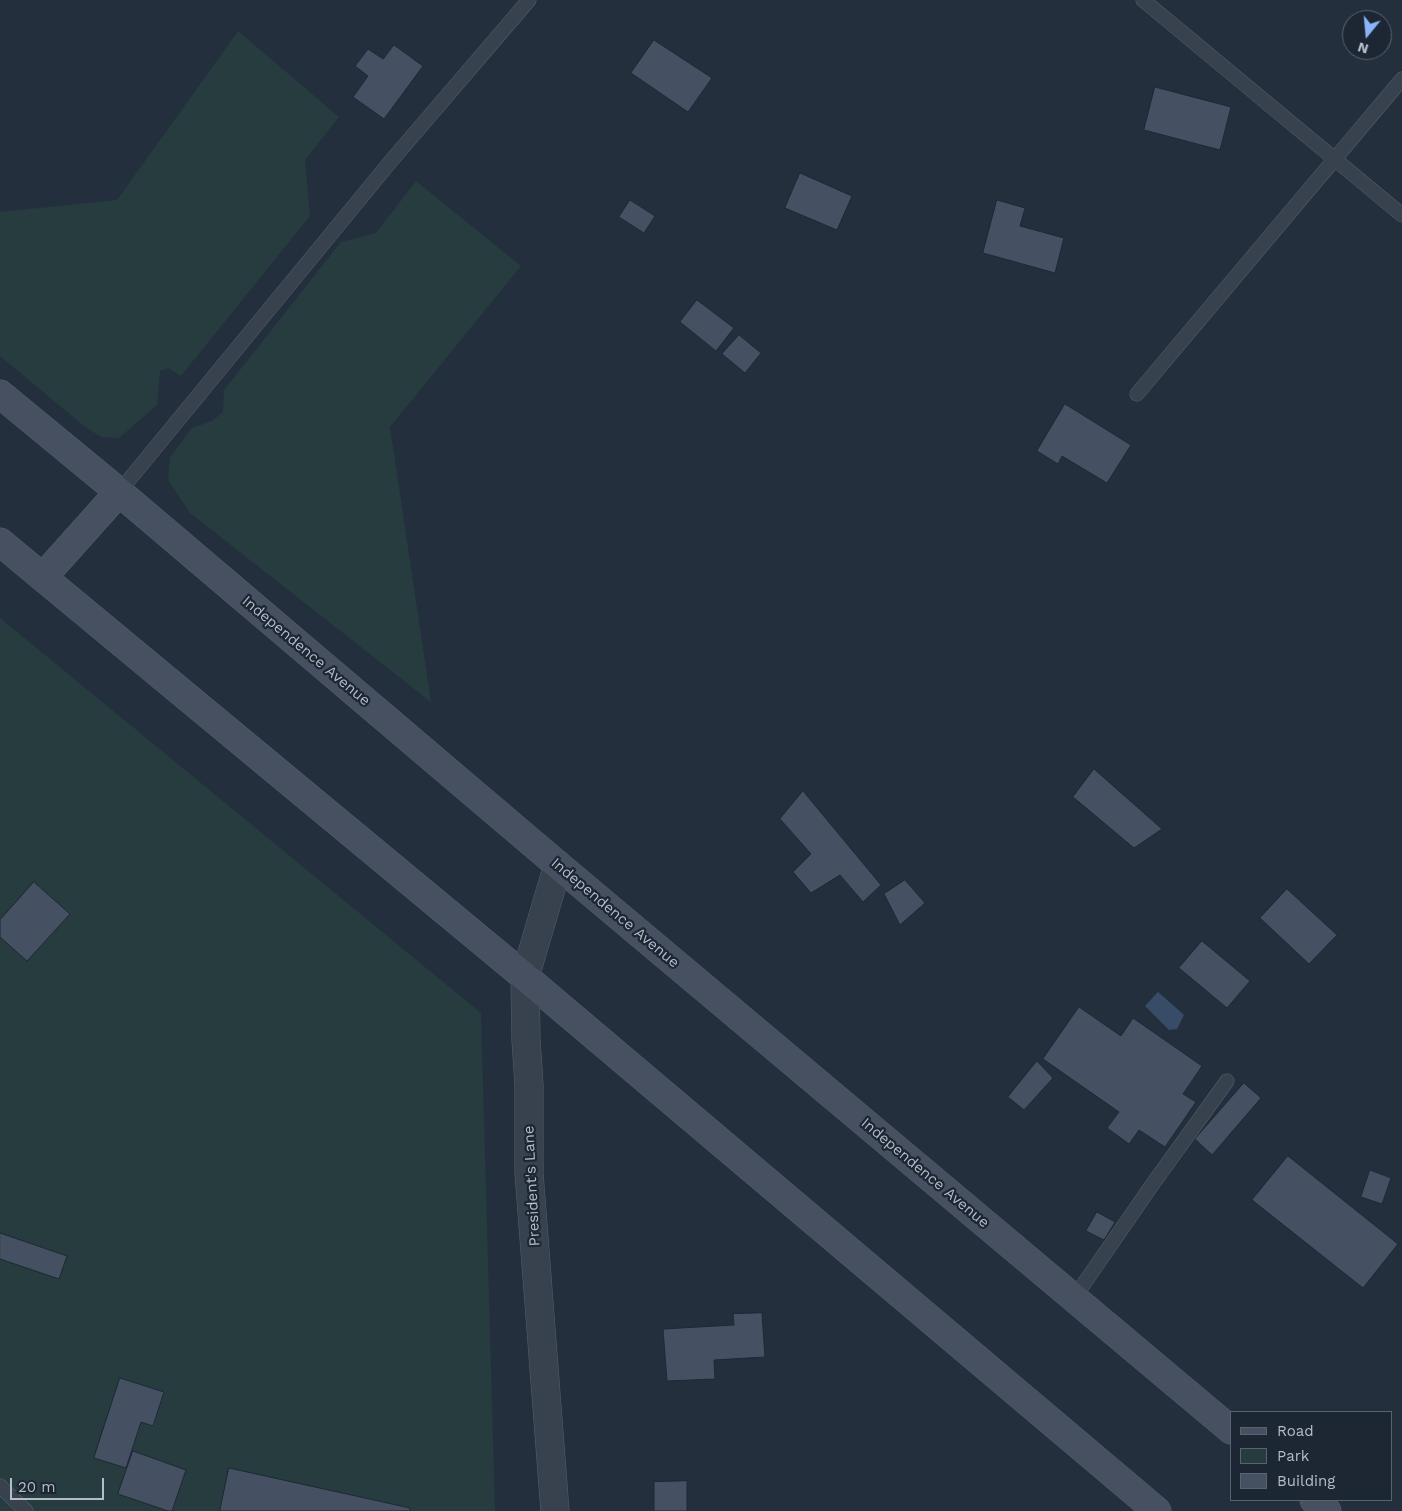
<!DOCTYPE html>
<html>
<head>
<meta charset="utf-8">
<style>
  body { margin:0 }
  #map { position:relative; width:1402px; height:1511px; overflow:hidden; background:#242f3e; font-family:"Work Sans",sans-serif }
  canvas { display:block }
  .legend { position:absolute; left:1230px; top:1411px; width:162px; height:90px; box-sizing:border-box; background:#1d2633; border:1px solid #59626f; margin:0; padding:6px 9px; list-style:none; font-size:15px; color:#b4bcc9 }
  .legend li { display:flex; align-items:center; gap:10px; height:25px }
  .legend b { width:25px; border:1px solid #59626f }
  .north { position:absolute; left:1342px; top:10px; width:50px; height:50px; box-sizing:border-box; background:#1d2633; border:1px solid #59626f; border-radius:50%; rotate:197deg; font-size:14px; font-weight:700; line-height:20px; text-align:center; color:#b4bcc9 }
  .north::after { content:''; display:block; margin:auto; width:18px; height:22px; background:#8ab4f8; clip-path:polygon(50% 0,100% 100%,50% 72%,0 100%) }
  .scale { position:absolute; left:10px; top:1478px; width:94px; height:22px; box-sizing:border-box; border:2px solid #b4bcc9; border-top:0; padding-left:6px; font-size:15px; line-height:18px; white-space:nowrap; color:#b4bcc9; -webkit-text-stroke:4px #1d2633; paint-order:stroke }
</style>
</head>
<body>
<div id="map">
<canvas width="1402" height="1511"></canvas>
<ul class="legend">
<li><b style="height:6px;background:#465061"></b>Road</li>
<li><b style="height:14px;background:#263c3f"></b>Park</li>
<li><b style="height:14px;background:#455162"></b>Building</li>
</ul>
<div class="north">N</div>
<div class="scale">20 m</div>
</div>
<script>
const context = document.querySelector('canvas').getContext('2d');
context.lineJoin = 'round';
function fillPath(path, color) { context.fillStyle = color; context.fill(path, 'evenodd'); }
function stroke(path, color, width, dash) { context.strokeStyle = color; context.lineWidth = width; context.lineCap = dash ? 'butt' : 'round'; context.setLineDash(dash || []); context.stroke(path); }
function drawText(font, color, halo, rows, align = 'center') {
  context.font = font + ' "Work Sans",sans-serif'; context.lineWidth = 4.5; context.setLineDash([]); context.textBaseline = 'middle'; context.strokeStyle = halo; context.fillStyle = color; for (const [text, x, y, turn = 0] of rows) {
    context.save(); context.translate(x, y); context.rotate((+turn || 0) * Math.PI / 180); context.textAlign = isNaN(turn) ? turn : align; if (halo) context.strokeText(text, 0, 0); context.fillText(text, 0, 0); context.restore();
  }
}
fillPath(new Path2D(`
  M238 31 339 117 305 160 310 216 181 376 168 368 160 371 157 405 119 438 101 437 84 426 0 356V212L117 200Z
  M416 181 521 266 390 427 431 702 190 513 168 480 170 457 192 428 212 421 223 412 224 390 341 242 376 233Z
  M0 618 481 1013 495 1511H0Z`), '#263c3f');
fillPath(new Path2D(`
  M1158 992 1184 1015 1177 1029 1169 1030 1145 1006Z`), '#394c67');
const building = new Path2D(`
  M654 40 712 78 688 112 631 73Z
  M394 45 423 66 384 119 353 97 368 76 355 66 368 49 383 59Z
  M1155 87 1231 107 1220 150 1144 130Z
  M800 173 852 196 837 230 785 208Z
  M630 200 655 216 644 233 619 217Z
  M997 200 1025 208 1020 226 1064 238 1055 273 983 253Z
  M697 300 734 328 716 351 680 322Z
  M739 335 761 353 745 373 722 354Z
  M1065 404 1131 445 1107 483 1062 456 1058 464 1037 451Z
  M1094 769 1162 829 1134 848 1073 797Z
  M803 791 881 885 863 902 840 875 811 893 793 872 811 854 780 819Z
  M905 880 925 903 900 925 884 894Z
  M34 882 70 914 27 961 0 937V920Z
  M1287 889 1337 935 1309 964 1260 918Z
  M1202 941 1250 981 1227 1008 1179 968Z
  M1079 1007 1121 1036 1133 1018 1202 1066 1183 1094 1196 1102 1165 1147 1139 1130 1129 1144 1107 1128 1119 1112 1043 1059Z
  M1037 1061 1053 1078 1024 1110 1008 1097Z
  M1244 1083 1261 1098 1212 1155 1195 1139Z
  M1288 1156 1398 1244 1363 1288 1252 1200Z
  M1370 1170 1391 1178 1382 1204 1361 1197Z
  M1097 1212 1115 1222 1104 1240 1086 1231Z
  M0 1233 67 1256 59 1279 0 1259Z
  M762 1313 765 1357 714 1360 715 1379 667 1381 663 1329 734 1325 733 1314Z
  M120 1378 164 1392 153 1426 141 1422 126 1468 94 1458Z
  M133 1451 186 1470 172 1511H168L118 1494Z
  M229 1468 410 1508V1511H220Z
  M687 1481V1511H654V1482Z`);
fillPath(building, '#455162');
stroke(building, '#1f2835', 1);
const lane = new Path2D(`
  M1143 0 1402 215
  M1137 394 1402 79
  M119 492 391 161 529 0
  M1074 1298 1152 1185 1227 1081
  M0 1486 26 1511`);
const street = new Path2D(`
  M555 1511 529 1173V1085L526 1040 525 977 558 865`);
const secondary = new Path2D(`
  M0 394 119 492 558 865 1231 1430
  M0 542 525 977 1157 1511
  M43 577 119 492
  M1314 1500 1327 1511`);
stroke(lane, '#565f6c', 15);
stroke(street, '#565f6c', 29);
stroke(secondary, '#565f6c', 29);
stroke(lane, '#38414e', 14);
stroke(street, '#38414e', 28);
stroke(secondary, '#465061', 28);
drawText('15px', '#b4bcc9', '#1d2633', [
  ["Independence Avenue",306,651,40],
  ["Independence Avenue",615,913,40],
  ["Independence Avenue",925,1173,40],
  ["President's Lane",532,1186,-93]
]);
</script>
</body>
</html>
